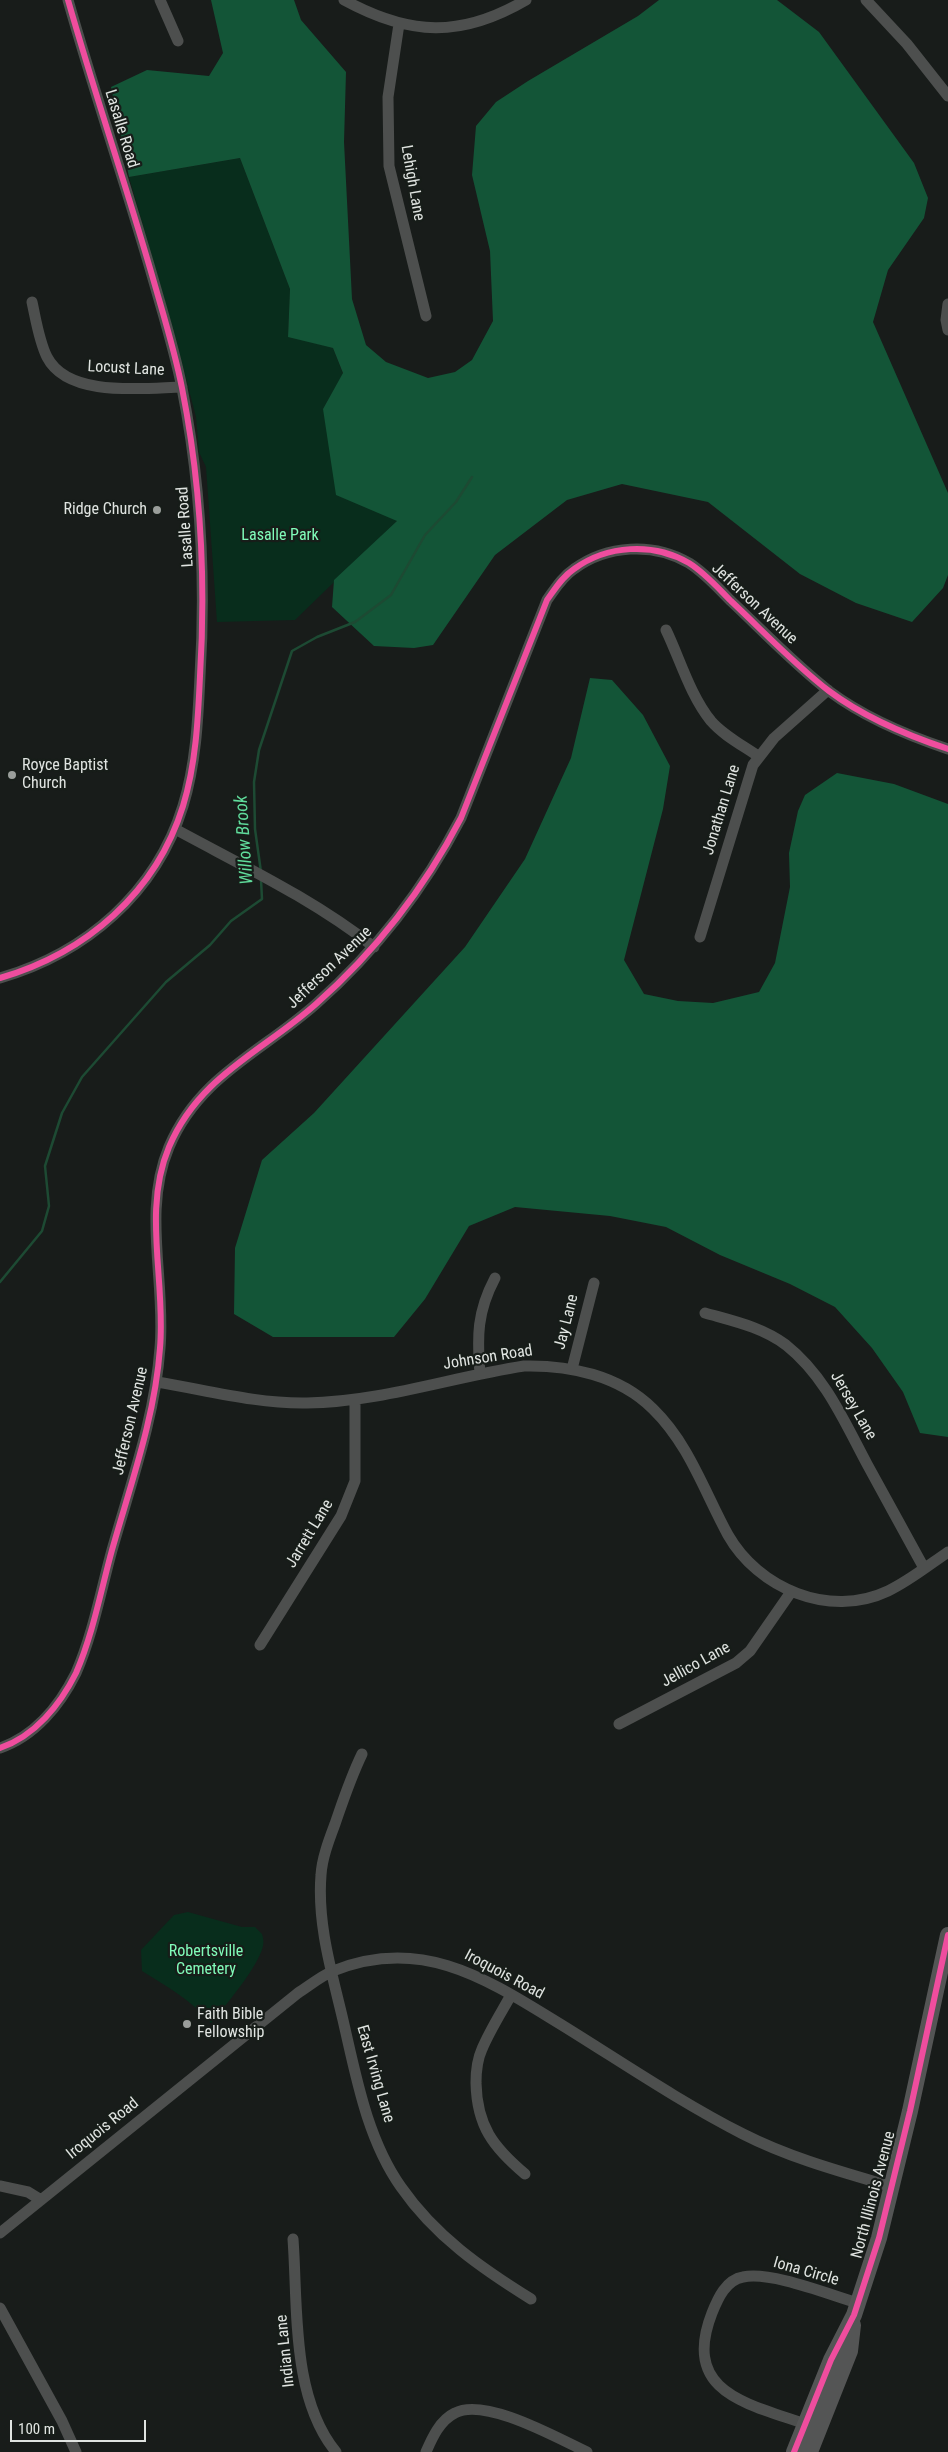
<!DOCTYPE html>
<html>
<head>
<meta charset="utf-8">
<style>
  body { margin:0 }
  #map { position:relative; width:948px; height:2452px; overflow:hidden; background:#181c1a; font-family:"Roboto Condensed",sans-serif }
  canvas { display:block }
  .scale { position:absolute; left:10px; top:2420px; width:136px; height:22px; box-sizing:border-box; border:2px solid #e0e4e1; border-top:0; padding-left:6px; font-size:15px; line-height:18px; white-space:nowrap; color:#e0e4e1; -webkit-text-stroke:4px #171d19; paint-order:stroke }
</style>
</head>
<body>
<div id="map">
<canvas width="948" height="2452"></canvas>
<div class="scale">100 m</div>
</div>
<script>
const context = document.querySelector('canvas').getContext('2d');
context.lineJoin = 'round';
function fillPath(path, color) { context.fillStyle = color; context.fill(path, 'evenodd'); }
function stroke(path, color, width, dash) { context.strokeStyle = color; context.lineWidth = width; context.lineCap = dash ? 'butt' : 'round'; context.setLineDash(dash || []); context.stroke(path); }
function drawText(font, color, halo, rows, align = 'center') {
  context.font = font + ' "Roboto Condensed",sans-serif'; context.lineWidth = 4.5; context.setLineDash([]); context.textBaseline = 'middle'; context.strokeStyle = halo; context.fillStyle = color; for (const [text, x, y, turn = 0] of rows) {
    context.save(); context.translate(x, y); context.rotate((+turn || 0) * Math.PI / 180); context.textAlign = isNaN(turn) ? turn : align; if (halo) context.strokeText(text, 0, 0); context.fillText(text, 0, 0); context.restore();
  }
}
fillPath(new Path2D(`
  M240 158 290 289 288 336 333 348 343 374 323 409 397 521 295 620 217 622 206 467 199 452 196 417 174 332 129 177Z
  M188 1912 242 1927H255L262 1934C263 1937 264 1942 263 1946 259 1966 225 2006 211 2023 191 2000 168 1987 142 1971L141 1950 174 1915Z`), '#082d1c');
fillPath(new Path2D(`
  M211 0H294L301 20 346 72 344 142 352 299 366 345 386 362 428 378 455 372 472 360 493 321 490 251 472 175 476 126 496 102 528 81 638 16 659 0H777L819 32 914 163 928 198 924 218 888 270 873 322 948 493V575L943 588 912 622 856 603 800 574 708 502 622 484 567 500 495 555 433 645 414 648 374 646 332 607 334 580 397 521 336 495 323 409 343 373 333 348 288 337 290 289 240 158 129 177 111 87 147 70 209 76 223 53Z
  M590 678 612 680 643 715 670 766 663 809 624 960 644 994 678 1001 713 1003 759 992 775 963 790 887 789 853 798 811 805 795 837 773 894 784 948 804V1437L920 1433 903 1392 872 1348 835 1307 790 1284 720 1255 666 1227 610 1216 515 1207 469 1226 425 1299 394 1337H273L234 1314 235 1248 262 1160 314 1113 465 947 525 859 571 758Z`), '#135537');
stroke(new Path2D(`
  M261 872 255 829 254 782 259 750 292 651 317 637 355 622 391 595 425 535 456 502 472 477
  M0 1282 42 1231 49 1206 45 1166 62 1113 82 1077 166 982 210 945 231 921 262 899 261 880`), '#1d4a33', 2.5);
stroke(new Path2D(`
  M160 0 178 41
  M344 0C410 36 461 38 526 0
  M866 0 907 44 948 96
  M399 24 388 97 389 166 426 316
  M32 302C36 320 39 341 47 357 68 398 143 388 182 387
  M948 304 946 320 948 330
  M666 630C680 659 690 695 711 721 723 735 742 745 758 756
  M175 829C243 866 313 899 374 947
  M700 937 753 765 774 738 828 690
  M0 978C86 953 156 893 183 806 196 764 198 719 200 676 206 579 201 484 182 388 175 352 164 317 154 282 127 188 95 95 68 0
  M705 1313C733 1321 762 1327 786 1345 825 1376 844 1421 867 1464 886 1499 905 1533 924 1568
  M572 1369 594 1283
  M480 1374C477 1336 477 1312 495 1278
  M157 1382C206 1390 257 1404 307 1403 380 1402 452 1377 524 1366 569 1365 619 1375 653 1409 689 1444 704 1491 728 1535 758 1588 829 1619 888 1591 909 1581 929 1565 948 1552
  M260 1645 341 1516 355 1481V1399
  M619 1724 736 1663 750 1651 791 1592
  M0 1748C35 1736 60 1705 76 1673 93 1634 101 1590 112 1550 131 1483 155 1417 160 1348 166 1281 142 1211 169 1147 199 1076 262 1052 316 1004 376 951 424 889 461 818L547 600C555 589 562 577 574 569 607 545 653 542 689 563 705 573 718 588 731 601 763 631 794 664 829 691 865 718 906 735 948 749
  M362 1754C350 1779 344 1798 335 1824 329 1840 322 1858 321 1875 317 1924 332 1973 343 2020 356 2076 367 2139 401 2187 435 2236 481 2268 531 2299
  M511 1995C501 2013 490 2030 482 2049 477 2060 476 2071 476 2083 477 2126 493 2147 525 2174
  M0 2186 28 2192 41 2200
  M0 2233 298 1993C309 1986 321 1976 333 1971 424 1934 491 1982 565 2027 623 2063 682 2103 743 2134 790 2158 842 2172 893 2187
  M293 2239C298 2307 291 2397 336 2452
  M0 2308 62 2421 76 2452
  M811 2426C751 2404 680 2395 712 2313 718 2298 726 2280 743 2277 771 2271 830 2295 858 2303
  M426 2452C432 2438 440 2420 455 2413 485 2397 557 2438 587 2452`), '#4d4f4e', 11);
stroke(new Path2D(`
  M794 2452 831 2360 854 2315 879 2238 910 2111 948 1935
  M810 2452 850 2351 853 2325`), '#545555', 16);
stroke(new Path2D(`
  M0 978C86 953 156 893 183 806 196 764 198 719 200 676 206 579 201 484 182 388 175 352 164 317 154 282 127 188 95 95 68 0
  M0 1748C35 1736 60 1705 76 1673 93 1634 101 1590 112 1550 131 1483 155 1417 160 1348 166 1281 142 1211 169 1147 199 1076 262 1052 316 1004 376 951 424 889 461 818L547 600C555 589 562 577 574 569 607 545 653 542 689 563 705 573 718 588 731 601 763 631 794 664 829 691 865 718 906 735 948 749
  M794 2452 831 2360 854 2315 879 2238 910 2111 948 1935`), '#ef4d9e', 6);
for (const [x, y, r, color] of [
  [157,510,5,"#9a9e9b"],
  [12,775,5,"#9a9e9b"],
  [187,2024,5,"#9a9e9b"]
]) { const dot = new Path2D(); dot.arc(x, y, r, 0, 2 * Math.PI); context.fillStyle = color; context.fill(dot); stroke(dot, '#171d19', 2); }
drawText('16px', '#e0e4e1', '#171d19', [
  ["Lasalle Road",121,129,73],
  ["Lehigh Lane",412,183,80],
  ["Locust Lane",126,369,3],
  ["Lasalle Road",186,527,-94],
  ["Jefferson Avenue",754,604,43],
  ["Jonathan Lane",722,810,-73],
  ["Jefferson Avenue",330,968,-44],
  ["Jay Lane",567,1322,-76],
  ["Johnson Road",488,1358,-9],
  ["Jersey Lane",853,1406,60],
  ["Jefferson Avenue",131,1421,-77],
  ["Jarrett Lane",310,1534,-59],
  ["Jellico Lane",696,1665,-29],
  ["Iroquois Road",504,1975,28],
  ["East Irving Lane",375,2074,74],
  ["Iroquois Road",103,2129,-39],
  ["North Illinois Avenue",874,2195,-75],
  ["Iona Circle",806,2272,16],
  ["Indian Lane",286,2351,-96]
]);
drawText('16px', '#e0e4e1', '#171d19', [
  ["Ridge Church",147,510,"right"],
  ["Royce Baptist",22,766],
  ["Church",22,784],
  ["Faith Bible",197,2015],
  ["Fellowship",197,2033]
], 'left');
drawText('16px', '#80fbb9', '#171d19', [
  ["Lasalle Park",280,536],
  ["Robertsville",206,1952],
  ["Cemetery",206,1970]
]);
drawText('italic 18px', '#60dc9c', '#171d19', [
  ["Willow Brook",245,840,-94]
]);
</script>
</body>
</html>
